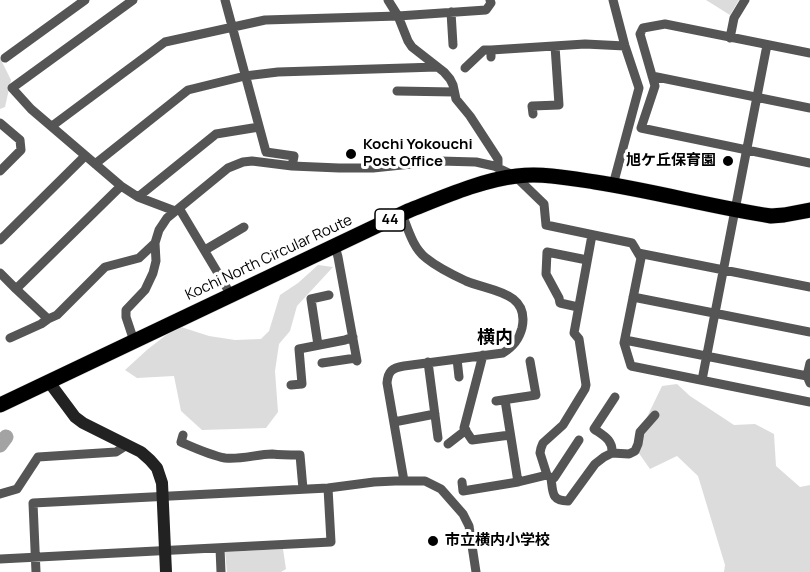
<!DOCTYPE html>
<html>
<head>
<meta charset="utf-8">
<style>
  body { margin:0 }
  canvas { display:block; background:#fff }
</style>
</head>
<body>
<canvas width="810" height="572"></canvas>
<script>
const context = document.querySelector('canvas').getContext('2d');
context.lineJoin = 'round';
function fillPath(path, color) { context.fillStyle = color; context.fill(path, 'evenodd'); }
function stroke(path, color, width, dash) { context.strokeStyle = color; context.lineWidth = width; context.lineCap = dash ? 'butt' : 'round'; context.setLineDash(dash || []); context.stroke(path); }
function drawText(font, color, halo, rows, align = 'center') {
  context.font = font + ' Manrope,"Noto Sans JP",sans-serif'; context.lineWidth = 6; context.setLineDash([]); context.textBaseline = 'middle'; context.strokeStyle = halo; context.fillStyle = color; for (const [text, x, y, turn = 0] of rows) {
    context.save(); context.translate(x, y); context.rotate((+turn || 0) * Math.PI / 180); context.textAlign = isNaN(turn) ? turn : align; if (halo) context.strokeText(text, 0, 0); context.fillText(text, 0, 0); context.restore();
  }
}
fillPath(new Path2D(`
  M706 0H739L730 15Z
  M0 58 11 80 5 107 0 109Z
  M318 265 333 267 297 306 290 331 279 344 275 371 278 412 266 428 202 430 181 411 174 376 137 378 125 370 148 349 178 326 209 336 235 340 261 339 269 331 280 295 298 283Z
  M677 384 690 396 734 425 755 424 774 434 776 466 800 487 810 485V572H724L725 565 698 476 677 456 650 469 636 449 648 415 662 386Z
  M283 549 286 569 281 572H227L225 552Z`), '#dcdcdc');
stroke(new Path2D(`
  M0 445 6 437`), '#a3a3a3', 15);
const primary = new Path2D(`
  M0 405 408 211C441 198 481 180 517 176 543 173 569 178 595 182 654 191 712 207 771 216L784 215 810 210`);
stroke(primary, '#dbdbdb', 16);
stroke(new Path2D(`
  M133 0 12 88 31 109 121 186 138 197 175 211
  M225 0 266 152 294 156 292 166
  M388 0 398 16 408 41 412 47 444 72 450 79 453 85 456 99 470 116 498 159V168
  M613 0 625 46 639 88 613 185
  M451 12 453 45
  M730 38 734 18 745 0
  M810 53 665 24 643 28 640 34 655 86 641 128 810 163
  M491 57V50L585 44 625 46
  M5 58 85 0
  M465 68 484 50H491
  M652 76 810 108
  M397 91 454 92
  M533 114 532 106 559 105 555 46
  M0 123 20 140 21 150 0 171
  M52 126 165 42 265 20 398 16 486 10 491 3 490 0
  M95 164 188 90 245 76 278 72 437 67
  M138 197 216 134 259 127
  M179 208 231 295
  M402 214C408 229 413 248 426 258 437 267 453 275 466 281 489 291 530 291 522 328 519 340 513 347 503 353L404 366C392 368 388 371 387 383L404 481
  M0 240 85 156
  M335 246 338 257 357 361
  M205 250 244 227
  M638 253 810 287
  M0 273 16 289 48 319 57 315 105 267 139 258 155 243
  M16 289 121 186
  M633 297 810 332
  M578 307 560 303 559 298 546 274 547 252 587 260
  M10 338 41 324 48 319
  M625 340 807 376
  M134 341 126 317V310L145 290 153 273 156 261 155 243 159 230 167 218 228 168 243 162 252 161 292 166 339 168H373L440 161 476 162 494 166 515 176 544 204 546 225 632 243 641 258 624 343 631 366 810 402
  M318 345 311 299 329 295
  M483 355 464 428 472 440 510 435
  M457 359 459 377
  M428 362 438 438
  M322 363 356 358
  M810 363 807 376 810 383
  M702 380 767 45
  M291 385 302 384 299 349 345 340 353 337
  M505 400 518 482
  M496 401 536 395 530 361
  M394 422 435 414
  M183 435 181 442C195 448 210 455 225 458 240 460 258 454 272 454 281 455 291 455 300 455L303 489
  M448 444 466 430
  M612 453C613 440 604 436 594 429L615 397
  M547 475 551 478C553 492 551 501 568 501L595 464 604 457 612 453 629 454 635 451 638 444 640 432 655 415
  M551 478H554L579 440
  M462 482 463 491 518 482 547 475 540 453 541 448 543 443 563 425 585 389 586 385 579 339 574 333 592 235
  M0 494 17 489 38 457 116 452 127 445
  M220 548 221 572
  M0 559 331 542 328 488
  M36 572 33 503 328 488 374 482 395 481H425L441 489 463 514 469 526 476 572`), '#555', 9);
stroke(new Path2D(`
  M49 382 75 417 83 423 141 452 150 460 157 468 162 483 166 572`), '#222', 12);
stroke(primary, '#000', 15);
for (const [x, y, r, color] of [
  [351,154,6,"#000"],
  [728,161,6,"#000"],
  [433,541,6,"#000"]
]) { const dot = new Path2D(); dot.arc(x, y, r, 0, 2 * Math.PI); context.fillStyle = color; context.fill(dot); stroke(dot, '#fff', 2); }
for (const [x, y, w] of [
  [390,220,30]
]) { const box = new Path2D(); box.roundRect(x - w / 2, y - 11, w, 22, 4.5); context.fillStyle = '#fff'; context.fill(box); stroke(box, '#000', 1.5); }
drawText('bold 14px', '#000', null, [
  ["44",390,220]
]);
drawText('bold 15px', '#000', '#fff', [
  ["Kochi Yokouchi",363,145],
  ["Post Office",363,162],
  ["旭ケ丘保育園",716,161,"right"],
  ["市立横内小学校",445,541]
], 'left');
drawText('15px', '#000', '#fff', [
  ["Kochi North Circular Route",269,258,-25]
]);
drawText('bold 18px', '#000', '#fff', [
  ["横内",495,338]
]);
</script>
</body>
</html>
